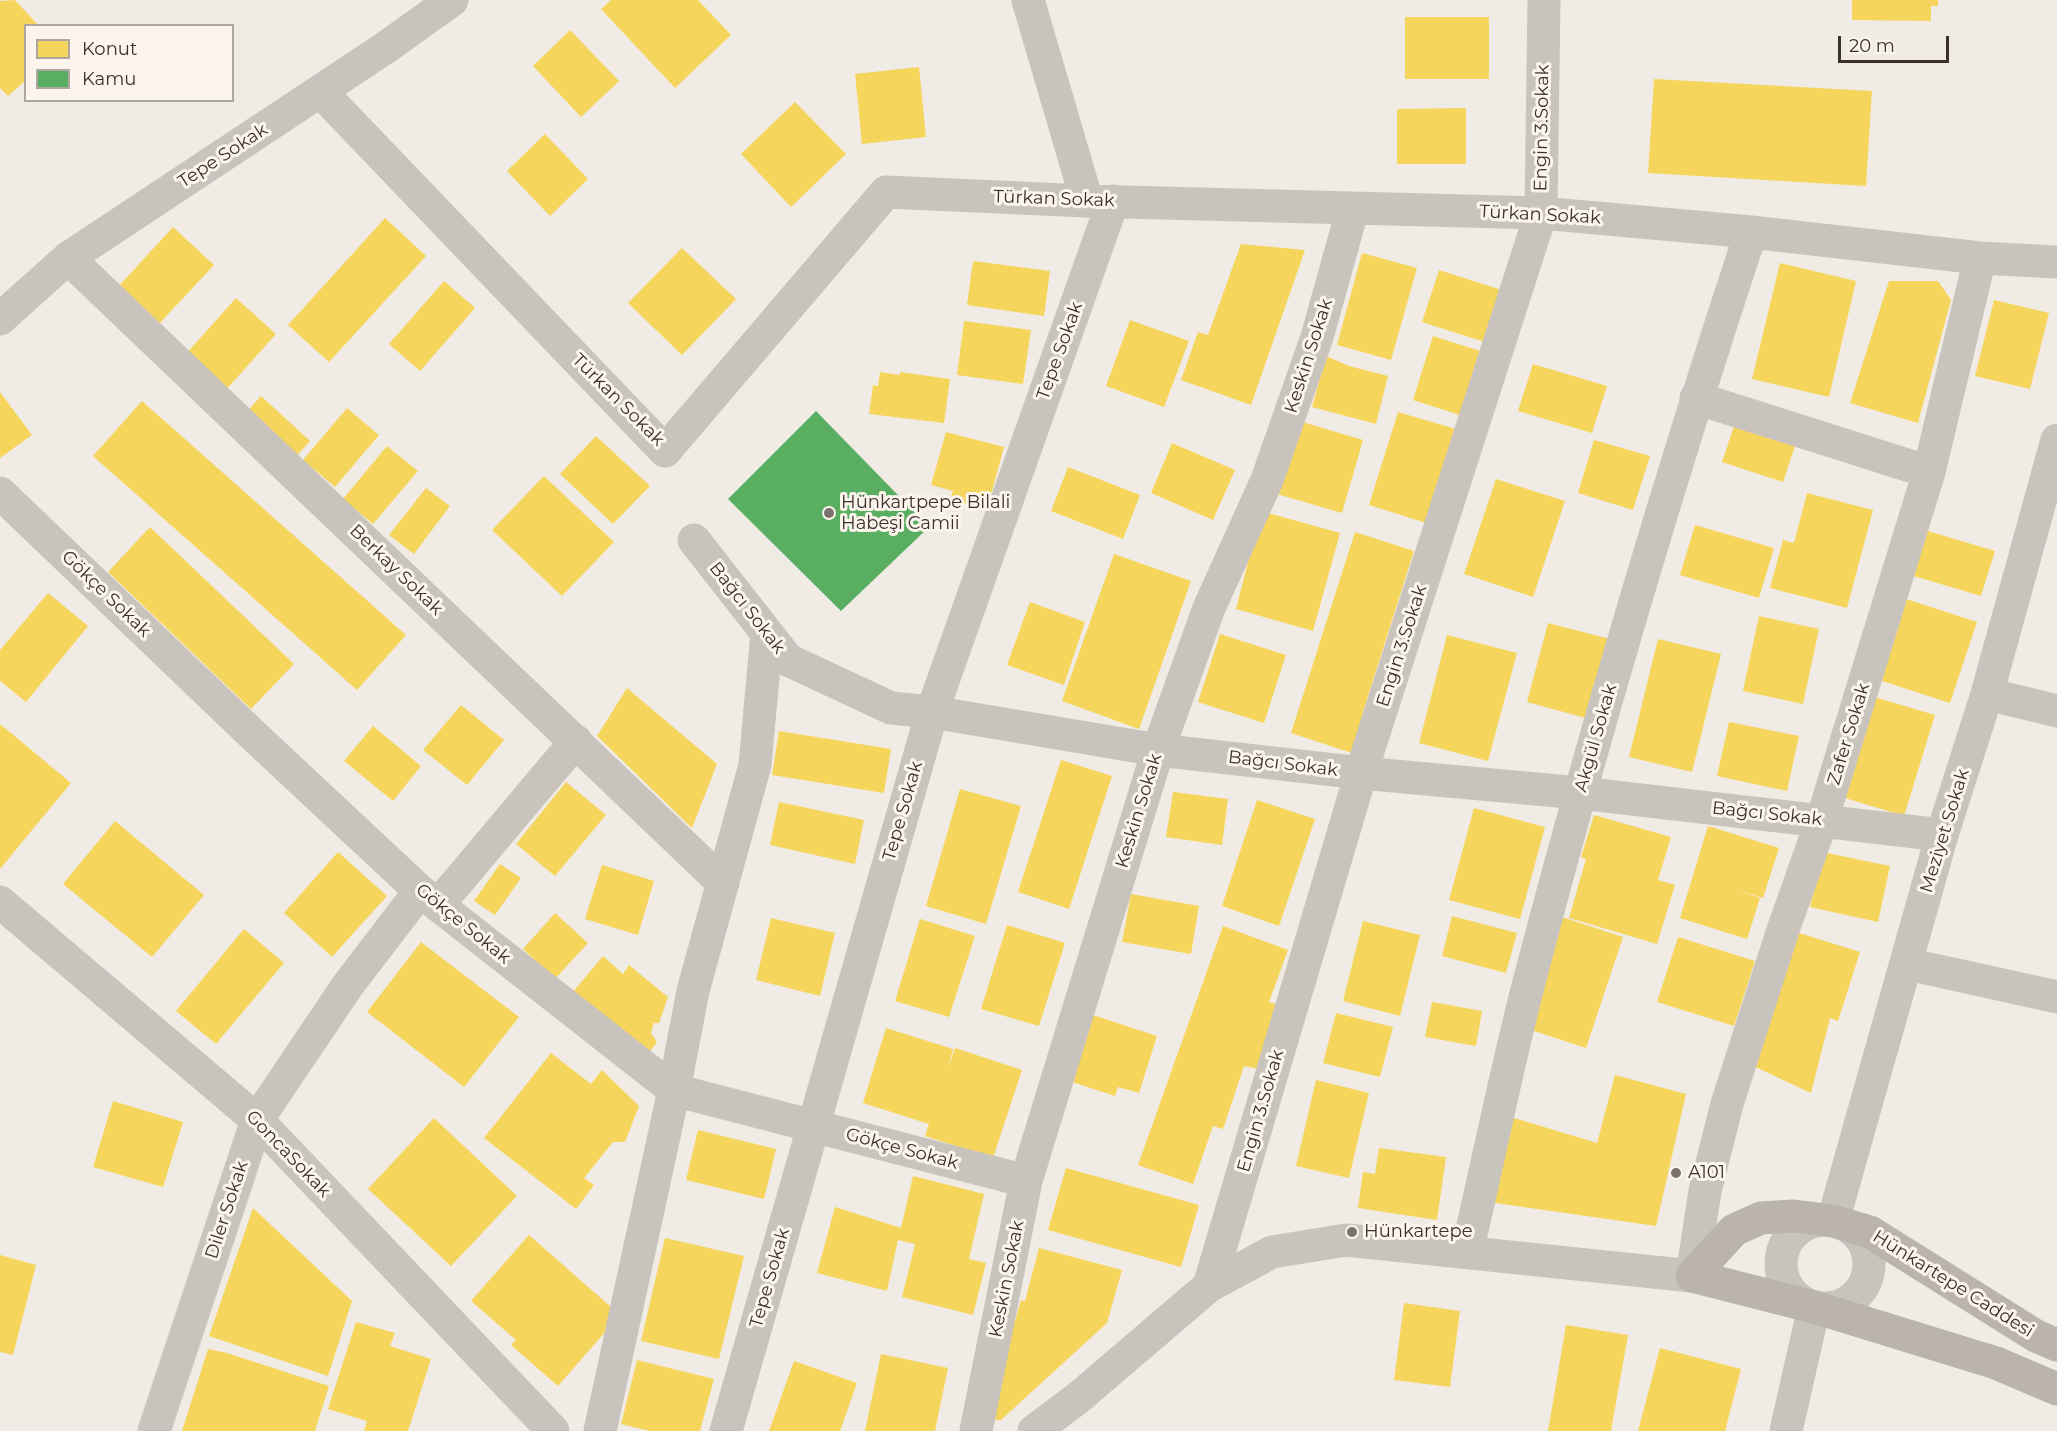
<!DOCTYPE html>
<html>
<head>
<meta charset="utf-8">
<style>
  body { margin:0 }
  #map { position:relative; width:2057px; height:1431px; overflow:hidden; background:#f0ebe5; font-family:Montserrat,sans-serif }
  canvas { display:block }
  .legend { position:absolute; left:24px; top:24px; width:210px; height:78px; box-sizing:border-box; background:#fbf5ee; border:2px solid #aea6a0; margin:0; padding:8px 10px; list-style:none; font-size:18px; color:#3b302b }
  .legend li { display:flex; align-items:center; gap:12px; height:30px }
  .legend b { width:30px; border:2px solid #aea6a0 }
  .scale { position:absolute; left:1838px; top:36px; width:111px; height:27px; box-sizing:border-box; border:3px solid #3b302b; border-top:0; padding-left:8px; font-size:18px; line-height:21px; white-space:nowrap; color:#3b302b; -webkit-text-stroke:4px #fbf5ee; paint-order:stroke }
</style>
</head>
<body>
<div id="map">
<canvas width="2057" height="1431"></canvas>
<ul class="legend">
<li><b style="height:16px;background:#f6d55c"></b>Konut</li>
<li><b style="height:16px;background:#5aae61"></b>Kamu</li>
</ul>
<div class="scale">20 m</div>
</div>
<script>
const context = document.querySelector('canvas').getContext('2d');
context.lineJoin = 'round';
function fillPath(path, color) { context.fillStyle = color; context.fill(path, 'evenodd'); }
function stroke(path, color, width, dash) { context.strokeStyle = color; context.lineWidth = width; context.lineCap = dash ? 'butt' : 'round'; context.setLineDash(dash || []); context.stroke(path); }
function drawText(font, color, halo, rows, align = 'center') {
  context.font = font + ' Montserrat,sans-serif'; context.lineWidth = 6; context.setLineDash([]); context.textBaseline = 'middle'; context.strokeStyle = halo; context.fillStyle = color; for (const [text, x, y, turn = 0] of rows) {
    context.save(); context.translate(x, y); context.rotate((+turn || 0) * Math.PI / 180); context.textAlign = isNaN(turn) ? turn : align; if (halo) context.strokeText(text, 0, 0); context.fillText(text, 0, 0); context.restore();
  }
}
fillPath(new Path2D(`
  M15 0 39 26H26V80L8 96 0 88V1Z
  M611 0H698L731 35 675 88 601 9Z
  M1852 0H1938V6H1931V21L1852 20Z
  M1405 17H1489V79H1405Z
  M570 30 619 81 581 117 533 66Z
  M919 67 926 137 862 144 855 74Z
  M1654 79 1872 91 1866 186 1648 173Z
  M795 102 846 154 791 207 741 154Z
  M1466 108V164H1397V109Z
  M545 134 588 179 550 216 507 171Z
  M385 218 426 256 329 362 288 325Z
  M173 227 214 265 158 325 117 288Z
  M1241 244 1305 250 1251 405 1181 380 1198 332 1208 335Z
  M682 248 736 299 682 355 628 303Z
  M1362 253 1417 268 1391 360 1337 345Z
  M973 261 1050 271 1044 316 967 305Z
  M1780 263 1856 281 1829 397 1752 379Z
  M1439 270 1511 293 1494 345 1422 322Z
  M444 281 475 308 420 371 389 344Z
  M1889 281H1938L1951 300 1918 423 1850 403Z
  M236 298 276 334 225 391 184 356Z
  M1994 300 2049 313 2030 389 1975 376Z
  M1130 320 1189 341 1164 407 1106 386Z
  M964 321 1031 330 1023 384 957 375Z
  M1433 336 1493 355 1472 419 1413 400Z
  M1326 356 1349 366 1388 376 1376 424 1312 407Z
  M1533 364 1607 386 1592 433 1518 411Z
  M880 372 900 375V372L950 379 944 423 869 414 873 385 878 386Z
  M0 392 32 435 0 458Z
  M261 396 310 441 293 460 244 415Z
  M1744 396 1789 411 1797 440 1783 482 1722 462Z
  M142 401 406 635 357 690 93 456Z
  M347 408 379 435 335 487 303 460Z
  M1398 412 1466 432 1436 526 1369 505Z
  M1299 421 1363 440 1342 513 1277 494Z
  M946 432 1004 447 987 510 950 500 953 491 931 485Z
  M596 436 650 486 613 524 560 474Z
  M1594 440 1650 456 1633 510 1578 493Z
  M1172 443 1235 470 1213 520 1151 493Z
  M387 446 418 471 373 524 343 499Z
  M1068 467 1140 495 1123 539 1051 511Z
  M544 476 614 542 562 596 492 530Z
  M1496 479 1565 501 1533 597 1464 574Z
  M426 488 450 506 414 554 389 535Z
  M1807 493 1873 510 1847 608 1770 588 1783 540 1794 543Z
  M1261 511 1340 533 1313 631 1236 609Z
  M1695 525 1774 548 1759 598 1680 575Z
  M150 527 294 664 251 709 108 572Z
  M1921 529 1995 551 1981 596 1907 574Z
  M1355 532 1414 551 1363 712 1368 714 1355 754 1291 733Z
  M1114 554 1191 581 1139 729 1062 701Z
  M48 593 88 626 26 702 0 681V650Z
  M1903 598 1977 622 1950 703 1876 679Z
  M1030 602 1085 622 1064 685 1007 665Z
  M1759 616 1819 629 1803 704 1743 691Z
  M1548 623 1610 639 1589 719 1527 702Z
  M1220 634 1286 655 1264 723 1198 702Z
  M1447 635 1517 653 1488 761 1419 743Z
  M1658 639 1721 654 1692 772 1629 757Z
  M627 688 717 764 692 828 597 736Z
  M1871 696 1935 715 1904 816 1835 795Z
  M461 705 504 740 467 785 423 750Z
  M1729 722 1799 736 1787 791 1717 776Z
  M0 724 71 783 0 869Z
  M373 726 421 766 393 801 344 761Z
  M779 731 891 749 884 793 772 775Z
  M1061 760 1112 776 1069 909 1018 892Z
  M566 782 606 815 555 876 516 844Z
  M960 789 1021 806 986 924 926 906Z
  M1173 792 1228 799 1222 845 1166 837Z
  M1257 800 1315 819 1279 926 1222 906Z
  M779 802 864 820 855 864 770 845Z
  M1474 808 1545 827 1520 919 1449 900Z
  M1594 815 1671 837 1658 880 1675 885 1657 944 1569 918 1586 859 1581 857Z
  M115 821 204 895 152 957 63 884Z
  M1708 826 1779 848 1763 898 1732 888 1760 898 1747 939 1680 918Z
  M338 852 387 896 332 957 284 913Z
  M1822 852 1890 866 1878 922 1810 907Z
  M500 864 521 878 495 915 474 901Z
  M602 865 654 881 638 935 585 919Z
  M1131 894 1199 906 1191 954 1122 942Z
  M555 913 588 943 555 979 523 949Z
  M1452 916 1517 933 1506 973 1442 956Z
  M1562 917 1623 937 1586 1048 1525 1028Z
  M771 918 835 933 820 996 756 980Z
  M920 919 975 936 949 1017 895 1001Z
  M1363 921 1420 935 1400 1016 1343 1001Z
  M1007 925 1065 943 1039 1026 981 1009Z
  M1223 926 1288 950 1269 1002 1279 1005 1259 1069 1244 1066 1223 1129 1213 1126 1193 1184 1138 1165Z
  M244 929 284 963 216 1044 176 1011Z
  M1793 931 1860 952 1838 1021 1830 1018 1811 1093 1749 1064Z
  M1678 937 1755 961 1734 1026 1657 1002Z
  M421 942 519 1017 464 1087 367 1012Z
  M603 956 623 974 629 965 668 997 659 1023H654L651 1033 657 1042 646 1057 573 992Z
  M1432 1002 1482 1011 1476 1046 1425 1037Z
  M1336 1013 1393 1027 1380 1077 1323 1063Z
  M1090 1014 1157 1036 1139 1093 1118 1087 1115 1096 1069 1081Z
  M886 1028 953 1049 947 1070 955 1048 1022 1070 993 1158 925 1136 929 1124 863 1103Z
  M551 1053 591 1084 602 1070 639 1106 625 1142H613L584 1178 594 1185 576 1209 484 1138Z
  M1615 1075 1686 1094 1656 1226 1488 1202 1511 1117 1597 1143Z
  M1316 1080 1369 1093 1349 1178 1296 1166Z
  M113 1101 183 1122 163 1187 93 1167Z
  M434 1118 517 1196 451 1266 368 1189Z
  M698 1130 776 1149 764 1199 686 1180Z
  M1379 1148 1446 1157 1437 1220 1358 1208 1363 1172 1375 1174Z
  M1066 1168 1199 1205 1181 1267 1048 1230Z
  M913 1176 984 1194 969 1259 986 1263 973 1315 902 1297 915 1244 898 1240 887 1291 817 1273 835 1207 901 1228Z
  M253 1208 352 1301 328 1376 209 1336Z
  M529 1235 620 1315 558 1386 511 1345 516 1340 471 1301Z
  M665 1238 744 1256 719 1359 641 1341Z
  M1039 1248 1122 1270 1107 1323 1001 1420 986 1419 1021 1300 1025 1301Z
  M0 1255 36 1265 13 1355 0 1352Z
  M1404 1303 1460 1311 1450 1387 1394 1380Z
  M356 1322 395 1333 390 1346 431 1359 408 1431H364L367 1421 328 1409Z
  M1566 1325 1628 1335 1611 1431H1548Z
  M1660 1348 1741 1369 1725 1431H1638Z
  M208 1349 227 1353 329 1386 315 1431H182Z
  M881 1354 948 1368 935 1431H865Z
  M637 1360 714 1379 700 1431H650L621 1424Z
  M794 1361 857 1383 840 1431H769Z`), '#f6d55c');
fillPath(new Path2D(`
  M816 411 929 527 841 611 728 499Z`), '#5aae61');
stroke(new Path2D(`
  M1028 0 1087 201
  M321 92 665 451 886 192 1087 201 1541 213 1751 232 1980 258 2057 262
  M68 258 723 883
  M0 319 68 258 385 48 452 0
  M1696 398 1929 472
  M0 493 254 736 420 891 674 1090 1026 1181
  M694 540 788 660 891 708 932 712 1158 750 1361 773 1580 793 1942 835
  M1987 694 2057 711
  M0 902 257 1120 553 1431
  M438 905 576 741
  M1907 964 2057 997
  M1781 1264a44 44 0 1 1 88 0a44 44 0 1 1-88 0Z
  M1833 1221 1942 835 1987 694 2057 440
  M1467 1252C1488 1162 1506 1071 1529 982 1595 730 1669 480 1751 232
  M1209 1286 1361 773 1541 213 1544 0
  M154 1431 257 1120 348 985 420 891
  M600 1431 674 1090 693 991 755 765 767 633
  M726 1431 932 712 1113 201
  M976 1431 1026 1181 1158 750 1209 608 1267 480 1317 337 1353 208
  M1034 1431 1078 1398 1209 1286 1272 1252 1346 1240 1692 1276 1705 1191 1727 1104 1783 930 1822 820 1929 472 1980 258
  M1786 1431 1814 1307`), '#c9c3be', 33);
stroke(new Path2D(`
  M2057 1345 2036 1336 1870 1232 1833 1221 1794 1216 1761 1218 1734 1230 1692 1276 1814 1307 1996 1363 2057 1389`), '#bab3ae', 33);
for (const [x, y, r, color] of [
  [829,513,6,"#7a716c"],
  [1676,1173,6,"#7a716c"],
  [1352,1232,6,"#7a716c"]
]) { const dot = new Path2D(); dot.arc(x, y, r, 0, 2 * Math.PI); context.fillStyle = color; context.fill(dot); stroke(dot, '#fbf5ee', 2); }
drawText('18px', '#3b302b', '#fbf5ee', [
  ["Engin 3.Sokak",1542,128,-89],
  ["Tepe Sokak",223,156,-33],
  ["Türkan Sokak",1054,199,2],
  ["Türkan Sokak",1540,215,3],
  ["Tepe Sokak",1060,351,-70],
  ["Keskin Sokak",1309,356,-72],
  ["Türkan Sokak",618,400,45],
  ["Berkay Sokak",396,570,44],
  ["Gökçe Sokak",106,594,44],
  ["Bağcı Sokak",747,608,52],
  ["Engin 3.Sokak",1402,646,-72],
  ["Zafer Sokak",1849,734,-73],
  ["Akgül Sokak",1596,738,-74],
  ["Bağcı Sokak",1283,764,7],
  ["Tepe Sokak",903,811,-74],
  ["Keskin Sokak",1139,811,-73],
  ["Bağcı Sokak",1767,814,6],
  ["Meziyet Sokak",1945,831,-73],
  ["Gökçe Sokak",463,924,39],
  ["Engin 3.Sokak",1261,1111,-74],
  ["Gökçe Sokak",902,1149,15],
  ["GoncaSokak",288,1154,46],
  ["Diler Sokak",227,1210,-72],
  ["Tepe Sokak",770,1278,-74],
  ["Keskin Sokak",1007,1279,-79],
  ["Hünkartepe Caddesi",1953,1284,32]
]);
drawText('18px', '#3b302b', '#fbf5ee', [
  ["Hünkartpepe Bilali",841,503],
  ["Habeşi Camii",841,524],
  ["A101",1688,1173],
  ["Hünkartepe",1364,1232]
], 'left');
</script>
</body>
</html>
